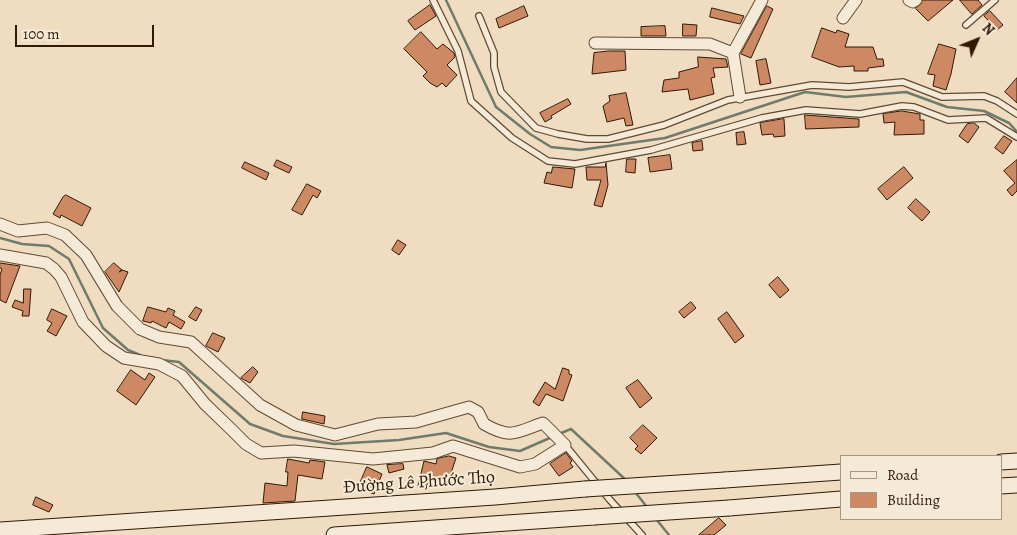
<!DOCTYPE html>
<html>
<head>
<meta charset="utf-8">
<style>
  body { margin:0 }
  #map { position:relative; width:1017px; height:535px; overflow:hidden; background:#f0ddc1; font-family:Alegreya,serif }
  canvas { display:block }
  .legend { position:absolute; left:840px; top:455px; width:162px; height:65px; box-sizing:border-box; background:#f5e9d7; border:1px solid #a69683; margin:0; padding:6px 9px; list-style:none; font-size:15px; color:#301905 }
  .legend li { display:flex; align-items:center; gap:10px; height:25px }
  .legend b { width:25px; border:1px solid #a69683 }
  .north { position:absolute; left:952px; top:15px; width:50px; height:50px; -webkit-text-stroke:4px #f5e9d7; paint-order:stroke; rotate:46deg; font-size:14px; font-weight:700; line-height:20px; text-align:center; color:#301905 }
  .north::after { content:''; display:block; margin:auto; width:18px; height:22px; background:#301905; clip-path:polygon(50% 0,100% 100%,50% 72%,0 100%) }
  .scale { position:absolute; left:15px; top:25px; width:139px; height:22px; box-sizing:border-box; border:2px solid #301905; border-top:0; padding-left:6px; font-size:15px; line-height:18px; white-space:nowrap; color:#301905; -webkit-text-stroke:4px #f5e9d7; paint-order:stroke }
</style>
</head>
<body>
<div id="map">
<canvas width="1017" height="535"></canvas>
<ul class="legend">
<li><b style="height:6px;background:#f5e9d7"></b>Road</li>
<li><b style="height:14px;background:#cc8963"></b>Building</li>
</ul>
<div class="north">N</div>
<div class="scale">100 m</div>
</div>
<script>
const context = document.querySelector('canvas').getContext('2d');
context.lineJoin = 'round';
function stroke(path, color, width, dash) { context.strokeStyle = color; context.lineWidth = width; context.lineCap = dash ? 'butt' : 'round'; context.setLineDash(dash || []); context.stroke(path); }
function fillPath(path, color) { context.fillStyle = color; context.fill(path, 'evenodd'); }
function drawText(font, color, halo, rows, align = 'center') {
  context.font = font + ' Alegreya,serif'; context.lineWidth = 4; context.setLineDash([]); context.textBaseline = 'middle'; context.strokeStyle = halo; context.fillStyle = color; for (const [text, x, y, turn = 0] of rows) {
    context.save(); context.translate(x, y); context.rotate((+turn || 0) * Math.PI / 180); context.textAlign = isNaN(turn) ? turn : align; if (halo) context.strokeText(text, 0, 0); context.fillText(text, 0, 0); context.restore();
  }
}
stroke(new Path2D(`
  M446 0 496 107 530 134 551 147 580 150 665 138 805 92 846 97 906 92 947 107 984 111 1009 123 1017 132
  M0 238 22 244 49 246 69 259 103 328 128 350 140 355
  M162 360 179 362 250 424 283 436 334 444 399 440 446 433 489 447 520 451 552 437
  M559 434 571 429 627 481
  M635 492 647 507
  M656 519 669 535`), '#707b6c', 2.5);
const building = new Path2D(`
  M923 0H953L928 21 916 9Z
  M960 0H978L982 5 972 14Z
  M430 5 436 16 415 30 408 21Z
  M524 6 528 16 499 28 496 19Z
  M767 6 773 9 751 58 741 54Z
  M712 8 744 16 740 24 710 17Z
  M990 11 1003 25 997 30 984 16Z
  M683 24 697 25 696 36H683Z
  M665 26 666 36H641V27Z
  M822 28 836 33 837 30 849 34 845 47H873L877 59H883L884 66 868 68V71H854V66L839 67 812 57Z
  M421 32 437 49 443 44 454 53 455 57 447 65 457 75 446 87 442 83 437 87 430 83 423 76 427 72 404 49Z
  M939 44 956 49 951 74 946 90 933 86 935 75 928 74Z
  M609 51H625L626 70 592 74 594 53Z
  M698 57 726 59 728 67 713 68 715 77 711 78 714 94 690 100 688 89 662 92 664 80 679 78V72L698 67Z
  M766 59 771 83 760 85 756 61Z
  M1017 78V103L1005 92Z
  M626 93 633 125 626 126 624 118 607 122 603 106 610 101 609 96Z
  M568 99 571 104 551 116 552 118 545 122 540 113Z
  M902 111 920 114V120H924V134L894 135 895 122 884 123 883 114Z
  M805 115 859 119V127L806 129Z
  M784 119 785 136 774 137 773 134 762 135 760 123Z
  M974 123 979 127 968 143 959 136 967 124Z
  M744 132 746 144 737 145 736 133Z
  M1004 136 1012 141 1003 154 995 148Z
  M702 141 703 150 693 151 692 143Z
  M670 155 672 169 650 172 648 158Z
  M627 159H636L635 173 626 172Z
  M277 160 292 167 289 173 274 166Z
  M1017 160V191L1012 196 1007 190 1015 183 1004 171Z
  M245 162 269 173 266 180 242 168Z
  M606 163 608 185 602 207 594 205 601 180H587L586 167H605Z
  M553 167 575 169 572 188 544 183 547 172 551 173Z
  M904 167 913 178 887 200 878 189Z
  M307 184 321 191 317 198 313 195 302 215 292 210Z
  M66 195 91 208 82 226 61 215 60 218 53 214 63 197Z
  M916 199 930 212 922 221 908 208Z
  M398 240 406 245 399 255 392 250Z
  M0 263 20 266 6 303 0 300V275L2 269 0 268Z
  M114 263 122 270 119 272 122 270 128 272 119 292 105 272Z
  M778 277 789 290 780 298 769 285Z
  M24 289H31L29 316H22L23 311 12 307 15 300 23 303Z
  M691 302 696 308 684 318 679 312Z
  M148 307 166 312 168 308 175 311 173 315 185 322 181 329 169 322 166 328 152 321 151 323 143 321Z
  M196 307 202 310 196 321 189 317Z
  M52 309 67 316 56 336 47 331 52 323 47 320Z
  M727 312 744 336 735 343 718 319Z
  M213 333 225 338 218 352 206 346Z
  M253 367 258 372 250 383 241 378Z
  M563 368 569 370V374L572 375 563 401 546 394 539 406 533 402 545 382 555 389Z
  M131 370 145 380 149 373 155 377 136 405 117 391Z
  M638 380 652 398 640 408 626 388Z
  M303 412 325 416 324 424 302 419Z
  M643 425 657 438 641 454 635 449 638 446 630 438Z
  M566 453 572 461 570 463 573 467 559 476 550 464Z
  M449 456 456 458 447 485 429 479 426 489 418 486 424 461 436 464 437 459Z
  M288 459 309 463 310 460 325 462 322 479 298 475 295 501 263 503 265 483 287 486 288 472H286Z
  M403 464 404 469 389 473 387 465Z
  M367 467 382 474 374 494 358 488Z
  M36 497 53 505 49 512 33 505Z
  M719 518 726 525 714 535H699Z`);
fillPath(building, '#cc8963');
stroke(building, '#301905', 1);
const lane = new Path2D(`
  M433 0 458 51 471 101 512 138 548 161 575 164 651 150 762 118 806 110 860 114 902 106 914 107 948 120 986 118 1017 137
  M479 16 494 53V67L501 92 536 128 558 134 587 139H608L664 125 728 100 812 85 849 87 903 82 942 97 984 96 997 101 1017 114
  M966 25 995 0
  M565 445 610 500 642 535`);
const street = new Path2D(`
  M909 0 913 2 916 0
  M843 18 856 0
  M595 43 710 44 733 53 762 0
  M733 53 740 97
  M0 224 18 231 47 228 65 235 86 255 117 306 140 329 159 337 191 342 260 405 296 425 335 435 378 424 416 422 469 407 478 412 484 424C512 440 516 432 543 423L565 445 535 464 520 467 453 446 433 453 373 459 294 451 261 453 246 444 233 431 205 404 182 376 159 364 124 358 106 346 83 322 61 277 54 269 46 263 0 255`);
const secondary = new Path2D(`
  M1001 462 1017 461
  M725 480 841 472
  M1001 486 1017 485
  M729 508 841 499
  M0 530 495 497 585 489
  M334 535 594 517`);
stroke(lane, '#604a34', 8);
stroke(street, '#604a34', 13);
stroke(secondary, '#301905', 17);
stroke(lane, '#f5e9d7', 5.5);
stroke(street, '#f5e9d7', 11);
stroke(secondary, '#f5e9d7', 15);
const secondaryBridge = new Path2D(`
  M585 489 725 480
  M594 517 729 508`);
stroke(secondaryBridge, '#301905', 17, []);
stroke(secondaryBridge, '#f5e9d7', 15);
drawText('18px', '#301905', '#f5e9d7', [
  ["Đường Lê Phước Thọ",419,483,-4]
]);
</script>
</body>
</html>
